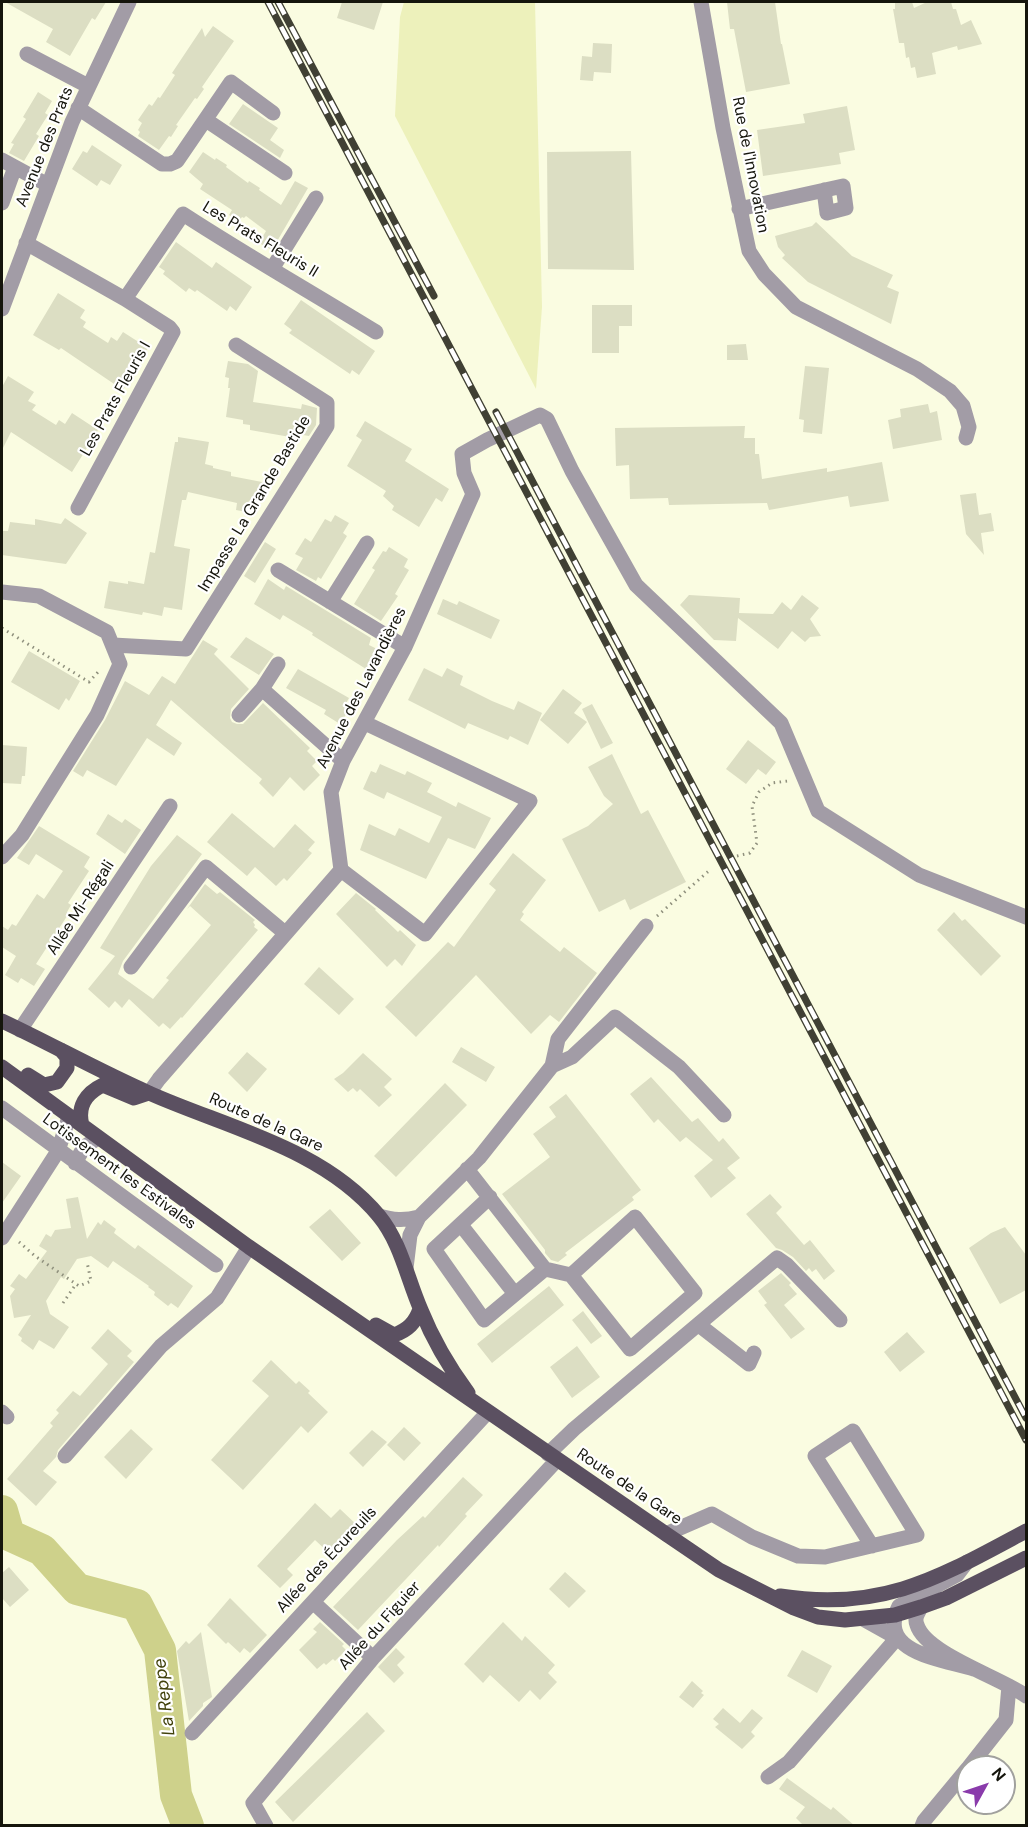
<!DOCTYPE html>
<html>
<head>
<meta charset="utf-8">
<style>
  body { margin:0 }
  #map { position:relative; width:1028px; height:1827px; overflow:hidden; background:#fafce1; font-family:"DM Sans",sans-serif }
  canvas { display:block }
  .frame { position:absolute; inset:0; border:3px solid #15150c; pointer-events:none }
  .north { position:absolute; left:956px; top:1755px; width:60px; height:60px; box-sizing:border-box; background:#fff; border:2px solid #a1a19e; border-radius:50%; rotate:50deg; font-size:16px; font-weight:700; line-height:24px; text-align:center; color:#15150c }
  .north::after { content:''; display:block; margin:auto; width:21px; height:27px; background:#8a3bab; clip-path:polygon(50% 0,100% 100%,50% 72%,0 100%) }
</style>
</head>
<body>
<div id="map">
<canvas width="1028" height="1827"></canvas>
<div class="frame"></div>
<div class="north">N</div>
</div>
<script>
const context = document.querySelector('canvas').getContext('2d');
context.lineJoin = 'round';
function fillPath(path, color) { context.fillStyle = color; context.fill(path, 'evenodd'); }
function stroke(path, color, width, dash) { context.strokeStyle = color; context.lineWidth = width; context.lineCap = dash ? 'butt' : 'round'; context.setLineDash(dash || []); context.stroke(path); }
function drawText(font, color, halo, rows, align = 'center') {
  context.font = font + ' "DM Sans",sans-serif'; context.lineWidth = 4.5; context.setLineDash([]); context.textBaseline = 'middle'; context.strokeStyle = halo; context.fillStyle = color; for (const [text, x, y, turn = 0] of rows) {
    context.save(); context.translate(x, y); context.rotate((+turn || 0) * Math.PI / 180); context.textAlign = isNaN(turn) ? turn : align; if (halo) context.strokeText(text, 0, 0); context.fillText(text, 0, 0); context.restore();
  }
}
fillPath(new Path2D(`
  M404 2H535L542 307 536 389 395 116 400 17Z`), '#edf1bb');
stroke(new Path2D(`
  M2 1511 9 1535 42 1550 77 1589 137 1605 160 1650 176 1795 188 1826`), '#ced18b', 32);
fillPath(new Path2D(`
  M5 2H106L95 20 92 18 70 56 46 42 53 29Z
  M342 2H383L374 30 337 18Z
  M727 2H775L781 44H782L790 84 746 92 734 29H730Z
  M895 2H912L914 8 927 2H951L953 9H956L961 25 971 20 982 44 958 50 957 46 932 53 936 74 917 78 915 67 911 68 909 57 906 58 904 43H899L893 9H895Z
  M213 26 234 41 202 87 204 89 197 99 195 98 176 125 178 126 171 137 169 136 159 150 138 136 140 132 138 130 142 123 138 120 149 104 152 106 158 97 160 98 175 75 172 73 202 28 205 37Z
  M593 43 612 44 611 73 594 72 593 81 580 80 582 56 592 57Z
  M38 92 52 101 45 113 48 115 36 134 39 136 24 161 9 153 14 144 11 143 26 119 23 117Z
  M243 104 278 128 270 140 284 150 280 158 229 124Z
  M847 106 855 150 839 153 841 164 763 176 757 130 805 123 803 114Z
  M92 145 122 165 110 185 101 180 97 186 72 169 83 151 87 153Z
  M631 151 634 270 548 269 547 152Z
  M203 152 215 160 216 158 227 165 226 167 248 183 249 181 260 188 259 190 281 205 295 181 308 188 272 250 259 243 266 231 246 216 244 218 242 217 239 221 229 215 232 210 200 189 203 184 189 172Z
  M816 222 852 256 893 275 887 287 899 292 891 324 808 282 782 258 785 255 778 247 775 236 812 226Z
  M176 242 212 268 216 262 252 287 236 311 230 306 227 311 197 290 195 292 189 288 186 292 163 274 165 271 159 267Z
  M58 293 85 310 80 318 86 322 83 327 108 343 111 337 117 341 123 332 148 348 123 390 61 348 59 350 33 335Z
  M301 300 375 351 359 375 352 370 350 374 289 333 292 330 284 324Z
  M592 305H632V326H619V353H592Z
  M746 344 748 360H727V345Z
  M228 361 248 364 258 371 253 402 301 409 302 404 317 408 316 425 309 436 297 434 296 438 250 430V425L243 424V420L226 417 230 388H228L229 378 225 377Z
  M805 366 829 368 822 434 803 432 804 420 799 419Z
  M8 376 34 392 28 401 36 405 32 410 56 425 59 420 65 424 72 413 98 430 72 472 11 432 2 450V387Z
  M928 404 930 413 937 411 942 440 893 449 888 420 901 417 900 409Z
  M365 421 412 449 405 461 449 489 442 502 436 498 419 527 392 510 394 506 383 496 386 491 347 466 362 440 356 436Z
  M745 426 744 438H755V454H759L762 479 827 468V472L882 462 889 501 850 507 848 496 769 510 767 503 669 505 668 498 630 499 629 465 616 466 615 428Z
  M178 437 209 442 205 464 213 466V468L231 472V476L262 482 257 514 236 510 237 503 188 492 186 500H182L174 546 190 549 182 610 164 607 162 616 143 612 142 615 104 608 109 581 128 584V581L144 584 150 552 155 553 175 442H178Z
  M976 493 979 515 991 513 994 531 981 533 984 555 966 534 960 495Z
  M335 515 349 523 343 533 347 536 321 579 318 577 316 581 296 570 303 558 295 554 305 538 311 542 325 519 331 522Z
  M65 518 87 533 66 564 2 555V531H8L10 522 35 525V519L61 524Z
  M265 542 276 549 255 583 244 576Z
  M389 547 408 559 404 567 409 570 395 594 398 596 381 621 354 604 375 570 372 568 383 551 386 552Z
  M268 579 284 590 286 586 371 638 369 645 377 649 366 669 320 640 312 635 313 633 283 615 280 620 254 604Z
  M689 595 740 598 739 613 773 614 782 602 791 610 802 595 819 608 810 619 821 636 810 637 805 642 792 631 778 649 738 618 736 641 714 640 680 605Z
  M443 599 457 605 459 601 500 620 491 639 437 614Z
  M246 637 274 654 259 675 230 657Z
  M203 640 218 649 214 654 249 689 231 709 230 718 232 722 237 724H243L263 703 310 748 307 751 317 761 312 766 320 775 304 791 290 777 273 797 259 783 262 779 171 700 156 725 182 743 174 756 147 738 116 786 87 770 83 777 73 771 105 720 125 681 149 695 162 676 175 684Z
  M29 651 80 681 69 701 66 698 59 710 11 682Z
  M424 668 442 677 447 668 463 676 460 685 492 701 514 710 518 701 542 713 528 745 510 736 508 740 468 723 465 729 408 700Z
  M298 669 349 698 345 705 350 708 340 724 324 714 326 710 286 688Z
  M563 689 582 703 574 713 587 722 568 744 540 720Z
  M592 704 613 743 601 749 582 709Z
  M748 740 776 762 766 775 758 769 746 784 726 769Z
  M2 745 27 747 25 776H22L21 784 2 783Z
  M612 754 641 814 648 810 686 882 630 910 625 899 599 912 562 839 588 826 613 804 604 796 588 767Z
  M380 764 405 775 407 771 432 783 427 792 456 807 458 802 491 818 475 849 448 838 426 879 360 850 369 824 395 836 399 828 429 843 442 817 387 792 384 799 363 789 371 771 376 773Z
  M232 813 274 848 295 824 315 842 308 850 312 853 287 881 284 878 276 886 255 867 247 876 207 842Z
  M108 814 122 823 125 819 141 830 125 854 96 834Z
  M39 826 90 857 84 867 89 871 68 903 71 905 67 912 69 913 36 964 45 969 34 986 21 978 18 983 5 975 16 956 2 947V926L8 930 12 924 16 926 37 894 44 899 63 871 36 854 29 865 17 858Z
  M177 835 202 854 123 961 118 974 153 999 169 980 166 978 211 925 190 906 187 909 205 884 217 894 220 892 255 920 253 922 255 925 254 927 258 930 182 1018 181 1017 170 1029 163 1023 159 1027 129 999 122 1008 115 1001 109 1008 88 989 115 956 100 948 151 866Z
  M513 853 546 880 522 912 524 914 520 920 560 952 564 947 597 973 559 1022 550 1015 531 1034 476 975 416 1037 385 1007 448 942 454 947 496 890 489 884Z
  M356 893 376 909 375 910 398 932 400 930 416 945 402 966 395 959 387 967 336 914Z
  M954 912 962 921 965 919 1001 956 981 976 937 930Z
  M319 967 354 999 339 1015 304 984Z
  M461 1047 495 1067 486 1082 452 1062Z
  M247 1052 267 1069 247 1092 228 1073Z
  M363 1053 392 1079 384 1087 392 1095 379 1107 360 1089 357 1092 353 1088 348 1092 334 1079 343 1073Z
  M651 1077 692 1122 698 1118 719 1142 723 1138 740 1158 727 1168 736 1178 711 1198 694 1176 713 1160 686 1137 680 1142 658 1119 654 1123 630 1094Z
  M445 1083 467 1105 396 1177 374 1156Z
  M566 1094 641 1190 632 1197 634 1200 565 1253 567 1255 558 1262 551 1260 545 1253V1250L502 1194 550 1157 533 1134 556 1117 549 1107Z
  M2 1162 21 1176 2 1203Z
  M770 1194 782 1207 776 1213 804 1245 810 1240 835 1271 824 1280 816 1269 812 1272 809 1268 806 1271 793 1257 782 1250 776 1248 746 1214Z
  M78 1197 87 1239 98 1222 101 1225 104 1220 116 1229 114 1233 135 1249 138 1245 193 1286 178 1308 171 1303 168 1306 154 1295 155 1292 148 1287 149 1286 113 1261 108 1268 91 1256 77 1259 64 1279 61 1277 46 1301 50 1314 69 1327 54 1349 39 1340 33 1350 21 1341 22 1338 18 1335 31 1315 14 1318 10 1296 15 1289 10 1286 19 1274 26 1279 47 1251 39 1246 46 1234 51 1237 55 1230 71 1228 66 1199Z
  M330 1209 361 1243 342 1261 309 1227Z
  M1005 1227 1026 1255V1290L1000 1304 969 1248 991 1233Z
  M781 1273 791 1283 789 1285 797 1294 784 1305 805 1329 791 1339 764 1305 767 1303 758 1291Z
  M549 1286 564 1305 492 1363 477 1344Z
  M583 1311 602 1336 591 1344 572 1320Z
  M108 1329 132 1351 127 1356 134 1362 58 1450 56 1457 43 1471 57 1482 36 1506 7 1479 53 1426 50 1423 59 1413 56 1410 73 1391 80 1396 108 1364 91 1348Z
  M907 1332 925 1352 900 1372 884 1352Z
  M577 1346 600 1377 572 1398 550 1367Z
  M271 1360 296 1384 299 1381 310 1391 308 1393 328 1412 308 1433 301 1426 243 1490 211 1460 269 1396 252 1381Z
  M404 1427 421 1443 404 1461 387 1445Z
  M131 1429 153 1449 126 1479 104 1457Z
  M372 1430 387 1442 363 1467 349 1453Z
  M463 1477 483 1495 465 1514 467 1516 439 1547 438 1545 358 1630 333 1607 397 1540 423 1516 425 1518Z
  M315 1503 331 1518 340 1509 358 1526 330 1554 315 1540 287 1569 293 1575 280 1588 257 1566Z
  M9 1567 29 1590 10 1607 2 1598V1573Z
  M565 1572 586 1591 569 1608 549 1589Z
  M230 1598 267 1635 250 1653 244 1648 240 1653 228 1642 226 1644 207 1625Z
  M320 1622 344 1644 342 1646 346 1650 335 1661 333 1659 326 1665 324 1663 317 1669 299 1650 317 1632 313 1629Z
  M503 1622 522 1641 525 1636 555 1665 548 1673 557 1682 540 1700 530 1690 519 1702 490 1675 483 1683 464 1664Z
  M201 1632 212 1697 203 1703V1706L189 1721 177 1651 186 1641 189 1644Z
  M396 1648 405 1657 397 1665 404 1673 394 1683 378 1667Z
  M802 1650 832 1666 817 1693 787 1676Z
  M692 1681 703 1691 701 1693 704 1695 693 1708 679 1697Z
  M723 1708 740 1723 752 1709 763 1718 751 1732 755 1736 742 1749 715 1727 719 1724 713 1719Z
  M367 1712 385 1731 293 1822 275 1802Z
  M787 1778 831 1810 833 1807 855 1826H804L796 1818 805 1807 779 1789Z`), '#dcdec3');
stroke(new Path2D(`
  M2 628 89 682 99 671
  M737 856 750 853 757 843 752 806 759 792 772 783 788 781
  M657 916 710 870
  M19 1242 35 1256 79 1286 91 1281 87 1262
  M63 1303 76 1284`), '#8f907d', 3, [1.5, 4.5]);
stroke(new Path2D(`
  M701 2 723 128 749 251 764 274 796 307 917 369 950 391 963 406 969 427 966 438
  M27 54 88 86
  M78 108 162 164H170L177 161 231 82 273 113
  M206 120 285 173
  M2 160 48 185
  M2 203 15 167
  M739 209 843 186 846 208 827 213 824 190
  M26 243 125 299 169 327 173 332 78 508
  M272 269 316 198
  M125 299 183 214C246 255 311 292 376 332
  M2 309 72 122 129 2
  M278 570 405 647
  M2 592 39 596 107 632 120 664 97 715 22 835 2 857
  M330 602 367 543
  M113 645 186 649 327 426V403L236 345
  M262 689 343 761
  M239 715 262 689 278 664
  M341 870 425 934 530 801 365 723
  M131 967 206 867 285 933
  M20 1030 170 806
  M552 1066 558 1039 646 926
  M149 1093 159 1079 341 870 331 792 343 761 405 647 473 494 464 473 462 454 487 440 540 415 547 419 572 471 636 585 781 723 818 811 919 875 1026 917
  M2 1108 216 1265
  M75 1163 84 1147 98 1138
  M467 1169 545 1269 571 1275 630 1349 695 1293 635 1217 571 1275
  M490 1197 434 1249 484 1320 545 1269
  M379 1216C393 1220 404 1221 419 1217
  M461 1225 515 1294
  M2 1238 58 1151 69 1117
  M406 1268 410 1235 419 1217 479 1158 552 1066 572 1057 615 1017 679 1067 724 1115
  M699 1325 749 1364 754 1353
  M2 1412 7 1417
  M548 1454 574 1429 777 1258 787 1265 840 1320
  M65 1456 161 1346 217 1298 249 1247
  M666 1534 712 1514 752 1537 798 1556 825 1557 917 1535 853 1431 815 1456 872 1546
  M967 1562 957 1575 899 1606C876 1653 942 1659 974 1669
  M313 1602 373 1658
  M921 1607C918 1613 914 1618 917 1625 926 1654 1002 1678 1026 1696
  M192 1733 488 1412
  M969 1767 1006 1720 1009 1686
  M768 1777 789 1762 897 1638 863 1619
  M266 1826 253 1803 373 1658 557 1460
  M922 1826 924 1821 968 1768`), '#a29ca6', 15);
stroke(new Path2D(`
  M2 1021C51 1044 99 1071 149 1093 225 1127 323 1148 379 1216 401 1243 407 1278 421 1310 433 1340 449 1367 468 1393
  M2 1067 249 1247 666 1534 719 1570 794 1608 818 1617 845 1620 895 1615 921 1607 946 1598 1026 1558
  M28 1075 44 1085 57 1082 67 1068V1057L61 1050
  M82 1125C77 1107 86 1093 103 1085L134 1098 149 1093
  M376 1325 394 1335C408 1330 415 1323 420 1309
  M780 1596C883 1612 940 1577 1026 1531`), '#5b5061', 15);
const rail = new Path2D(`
  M268 2 1026 1440
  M278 2 434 296
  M496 412 1026 1418`);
stroke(rail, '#404034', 7);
stroke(rail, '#fff', 4.5, [14]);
drawText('16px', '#15150c', '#fff', [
  ["Avenue des Prats",45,147,-68],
  ["Rue de l'Innovation",750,165,79],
  ["Les Prats Fleuris II",260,240,31],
  ["Les Prats Fleuris I",116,399,-61],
  ["Impasse La Grande Bastide",255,504,-59],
  ["Avenue des Lavandières",362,688,-63],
  ["Allée Mi-Régali",81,908,-57],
  ["Route de la Gare",266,1123,24],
  ["Lotissement les Estivales",119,1172,36],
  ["Route de la Gare",629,1487,34],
  ["Allée des Écureuils",327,1560,-47],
  ["Allée du Figuier",380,1626,-48]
]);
drawText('italic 18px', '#41410b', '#fff', [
  ["La Reppe",165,1697,-97]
]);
</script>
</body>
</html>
